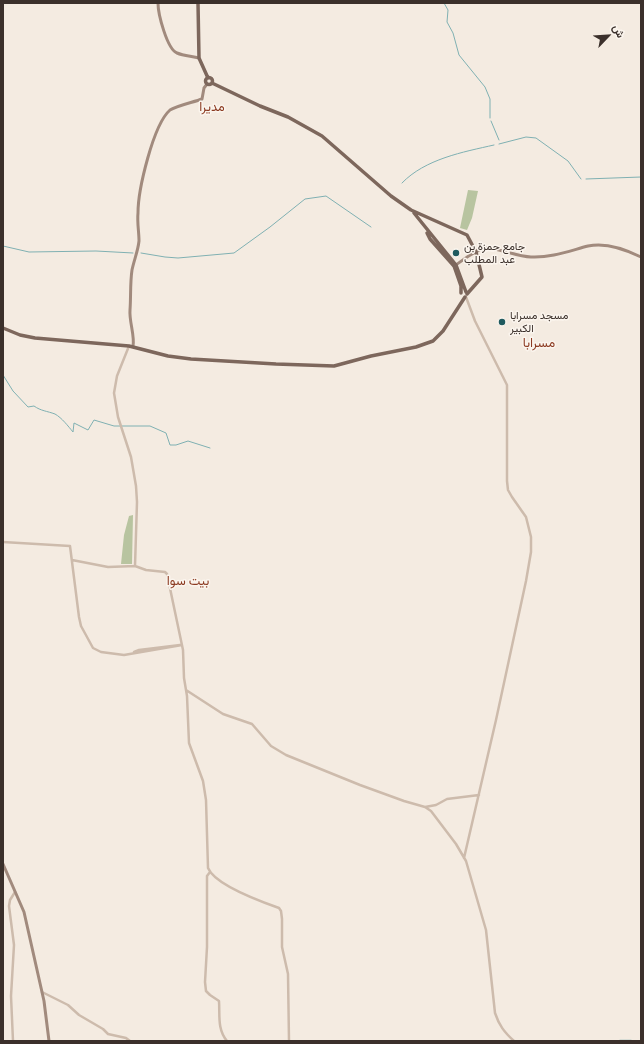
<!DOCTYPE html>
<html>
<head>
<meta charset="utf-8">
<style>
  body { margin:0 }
  #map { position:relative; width:644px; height:1044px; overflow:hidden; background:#f4ebe1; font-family:"Archivo Narrow",Vazirmatn,sans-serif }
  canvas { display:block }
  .frame { position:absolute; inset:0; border:4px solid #3b302b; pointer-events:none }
  .north { position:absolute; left:588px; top:16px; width:40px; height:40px; -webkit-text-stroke:3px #fbf5ee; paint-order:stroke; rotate:65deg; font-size:11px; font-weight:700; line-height:16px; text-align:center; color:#3b302b }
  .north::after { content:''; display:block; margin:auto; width:14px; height:18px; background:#3b302b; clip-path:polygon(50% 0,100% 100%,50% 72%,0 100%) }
</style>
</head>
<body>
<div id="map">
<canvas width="644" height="1044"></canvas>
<div class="frame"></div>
<div class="north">ش</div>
</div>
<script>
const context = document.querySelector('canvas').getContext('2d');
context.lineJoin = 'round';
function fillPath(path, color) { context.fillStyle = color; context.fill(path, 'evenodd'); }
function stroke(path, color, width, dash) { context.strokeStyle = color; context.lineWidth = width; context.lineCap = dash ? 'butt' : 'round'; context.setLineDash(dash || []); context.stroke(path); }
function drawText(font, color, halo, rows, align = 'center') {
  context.font = font + ' "Archivo Narrow",Vazirmatn,sans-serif'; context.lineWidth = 3; context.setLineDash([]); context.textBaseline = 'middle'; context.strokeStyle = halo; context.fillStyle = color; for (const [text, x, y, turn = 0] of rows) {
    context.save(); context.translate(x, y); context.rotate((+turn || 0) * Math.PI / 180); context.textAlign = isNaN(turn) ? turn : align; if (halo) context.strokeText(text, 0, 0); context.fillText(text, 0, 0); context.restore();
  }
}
fillPath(new Path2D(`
  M468 190 478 191 472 218 467 230 460 228Z
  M133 515 132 564H121L124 535 129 516Z`), '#b8c4a0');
stroke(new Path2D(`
  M444 3 448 10 447 22 453 33 459 55 485 87 490 99V118
  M491 121 499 140
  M499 144 526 137 536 138 568 161 581 179
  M586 179 641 177
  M402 183C425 159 463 152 494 145
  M3 246 29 252 96 251 133 253
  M141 253 165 257 178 258 234 253 270 227 305 199 326 196 371 227
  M3 375 13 391 28 407 34 406C41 411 47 411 55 414 62 418 68 426 73 432L74 423 88 430 94 420 114 426H150L166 433 170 445H176L188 441 210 448`), '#7fb0b2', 1);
stroke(new Path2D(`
  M620 1041H631`), '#7fb0b2', 2.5);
stroke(new Path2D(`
  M129 346 117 376 114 393 118 417 131 457 136 486 137 502 135 566
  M3 542 70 546 79 617 81 626 93 648 101 652 124 655 182 645
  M72 560 108 567 135 566 146 570 165 572 167 574 183 650 184 678 187 696 189 743 203 781 206 800 208 868C215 885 262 902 279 908L281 911 282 919V947L288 974 289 1041
  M134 652 139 650 180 645
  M186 690 223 714 252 724 271 746 286 755 360 785 404 801 425 807 431 811 456 844 466 861 486 930 495 1013C499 1025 504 1032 514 1041
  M425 807 436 805 447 799 479 795
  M464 858 496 720 526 581 531 552V537L526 517 512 497 508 490 507 481V385L475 321 466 297
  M210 872 207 876V947L205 982 206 991 210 995 219 1001C220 1015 217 1029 227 1041
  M42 992 68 1005 79 1015 103 1029 108 1034 126 1038 130 1041
  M13 1041 11 996 14 945 9 906 10 900 15 892`), '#cdbbac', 2.5);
stroke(new Path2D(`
  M158 3C158 14 167 49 177 53 184 56 192 56 199 58
  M454 266C464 260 474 250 486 248 495 247 518 257 531 257 551 258 569 251 588 246 606 242 625 249 641 257
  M133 346C135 336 129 321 130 310 131 297 130 283 132 270 134 260 138 251 139 241 139 232 137 222 138 213 138 190 153 125 170 110 176 106 194 102 202 99L204 88 207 84
  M3 864 24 912 44 1001 49 1041`), '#a18a7d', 3);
stroke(new Path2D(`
  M198 3 199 58 208 78
  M205.5 81a3.5 3.5 0 1 1 7 0a3.5 3.5 0 1 1-7 0Z
  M212 83 260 106 288 117 322 136 391 196 411 210 467 235 476 252 482 277 467 294
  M414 213 456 265 466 292
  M427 233 430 239 454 266 461 286V293
  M3 328 20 335 35 338 129 346 168 356 191 359 276 364 334 366 371 356 416 347 433 341 443 331 465 297`), '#7d675c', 3.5);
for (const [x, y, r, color] of [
  [456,253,4,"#1f5a5e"],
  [502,322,4,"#1f5a5e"]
]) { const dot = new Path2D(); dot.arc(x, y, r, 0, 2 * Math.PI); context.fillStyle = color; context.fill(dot); stroke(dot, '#fbf5ee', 1.5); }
drawText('11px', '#3b302b', '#fbf5ee', [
  ["جامع حمزة بن",464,247],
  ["عبد المطلب",464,260],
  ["مسجد مسرابا",510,316],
  ["الكبير",510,329]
], 'left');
drawText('13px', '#8c3b22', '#fbf5ee', [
  ["مديرا",212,108],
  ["مسرابا",539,344],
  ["بيت سوا",188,582]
]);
</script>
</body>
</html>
